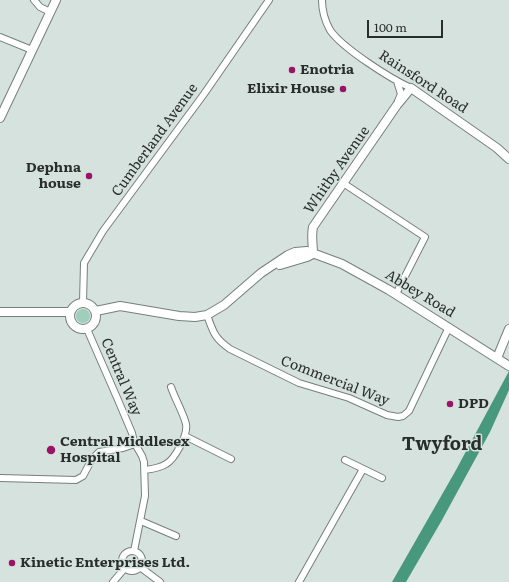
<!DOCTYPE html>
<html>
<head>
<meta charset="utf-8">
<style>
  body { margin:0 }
  #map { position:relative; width:509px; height:582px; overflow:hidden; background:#d6e2dd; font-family:Literata,serif }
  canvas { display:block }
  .scale { position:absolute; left:367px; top:20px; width:76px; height:18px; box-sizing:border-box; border:2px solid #292e2c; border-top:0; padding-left:5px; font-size:12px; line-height:14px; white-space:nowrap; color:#292e2c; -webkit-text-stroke:3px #d6e2dd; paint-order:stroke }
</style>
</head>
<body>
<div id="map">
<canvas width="509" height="582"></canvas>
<div class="scale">100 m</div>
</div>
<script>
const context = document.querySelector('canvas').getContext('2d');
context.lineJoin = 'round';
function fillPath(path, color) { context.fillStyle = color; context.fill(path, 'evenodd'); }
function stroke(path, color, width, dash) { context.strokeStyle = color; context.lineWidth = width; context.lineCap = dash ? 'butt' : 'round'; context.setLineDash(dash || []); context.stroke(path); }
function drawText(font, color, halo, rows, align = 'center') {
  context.font = font + ' Literata,serif'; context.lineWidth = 3; context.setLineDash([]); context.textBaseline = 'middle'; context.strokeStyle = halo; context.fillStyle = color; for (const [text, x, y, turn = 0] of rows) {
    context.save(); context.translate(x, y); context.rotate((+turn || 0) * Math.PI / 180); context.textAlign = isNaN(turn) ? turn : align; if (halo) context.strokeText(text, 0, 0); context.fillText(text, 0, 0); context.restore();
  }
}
fillPath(new Path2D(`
  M76 316a7 7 0 1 1 14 0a7 7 0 1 1-14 0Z`), '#9fcebc');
fillPath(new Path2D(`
  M509 371V390L490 432 442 520 406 582H392L456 470Z`), '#48987e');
const minor = new Path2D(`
  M34 0 40 7 50 12
  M322 0C322 10 325 21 330 30 342 48 391 79 411 88
  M0 37 32 50
  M397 81 401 94 398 101
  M343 183 425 237 396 294
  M83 302 84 263 103 231 204 94 269 0
  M207 315C213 332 215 339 230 349L299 383 349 398 387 415 398 417 403 416 409 411 449 327
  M87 329 118 400 132 433 134 442 142 456 144 462 145 496 134 551
  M185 436 231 459
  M345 460 382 478
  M145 470C152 469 160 468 166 464 175 459 188 435 186 424 183 412 175 399 171 387
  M0 478 76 480 83 476 92 459 99 452 123 448 135 444
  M141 521 176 536
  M122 561a10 10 0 1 1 20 0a10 10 0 1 1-20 0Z
  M140 567 160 582
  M113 582 125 568
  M299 582 363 469`);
const tertiary = new Path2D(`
  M0 118 56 0
  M313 254C313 245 311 235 313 227L397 105 411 88 497 148 509 159
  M280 265 307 257 313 254
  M70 316a13 13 0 1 1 26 0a13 13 0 1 1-26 0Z
  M96 311 120 306 179 316 195 317 207 315 224 305 261 273 288 255 295 252 307 251 342 264 389 290 509 366
  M0 312H70
  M497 358 509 329`);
stroke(minor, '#75807b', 8);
stroke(tertiary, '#75807b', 10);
stroke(minor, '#fff', 6);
stroke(tertiary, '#fff', 8);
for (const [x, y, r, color] of [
  [292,70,4,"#991367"],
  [343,89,4,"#991367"],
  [89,176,4,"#991367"],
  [450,404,4,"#991367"],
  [51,450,5,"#991367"],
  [12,563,4,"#991367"]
]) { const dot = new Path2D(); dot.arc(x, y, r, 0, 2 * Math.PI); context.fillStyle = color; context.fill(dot); stroke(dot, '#d6e2dd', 1.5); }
drawText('bold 14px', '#292e2c', '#d6e2dd', [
  ["Enotria",300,70],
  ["Elixir House",335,89,"right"],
  ["Dephna",81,168,"right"],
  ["house",81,184,"right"],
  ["DPD",458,404],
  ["Central Middlesex",60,442],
  ["Hospital",60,458],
  ["Kinetic Enterprises Ltd.",20,563]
], 'left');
drawText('14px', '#292e2c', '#d6e2dd', [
  ["Rainsford Road",423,82,33],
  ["Cumberland Avenue",155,140,-54],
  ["Whitby Avenue",337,170,-55],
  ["Abbey Road",420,294,31],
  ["Central Way",121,377,67],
  ["Commercial Way",335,381,21]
]);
drawText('bold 18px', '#292e2c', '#d6e2dd', [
  ["Twyford",442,445]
]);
</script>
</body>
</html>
